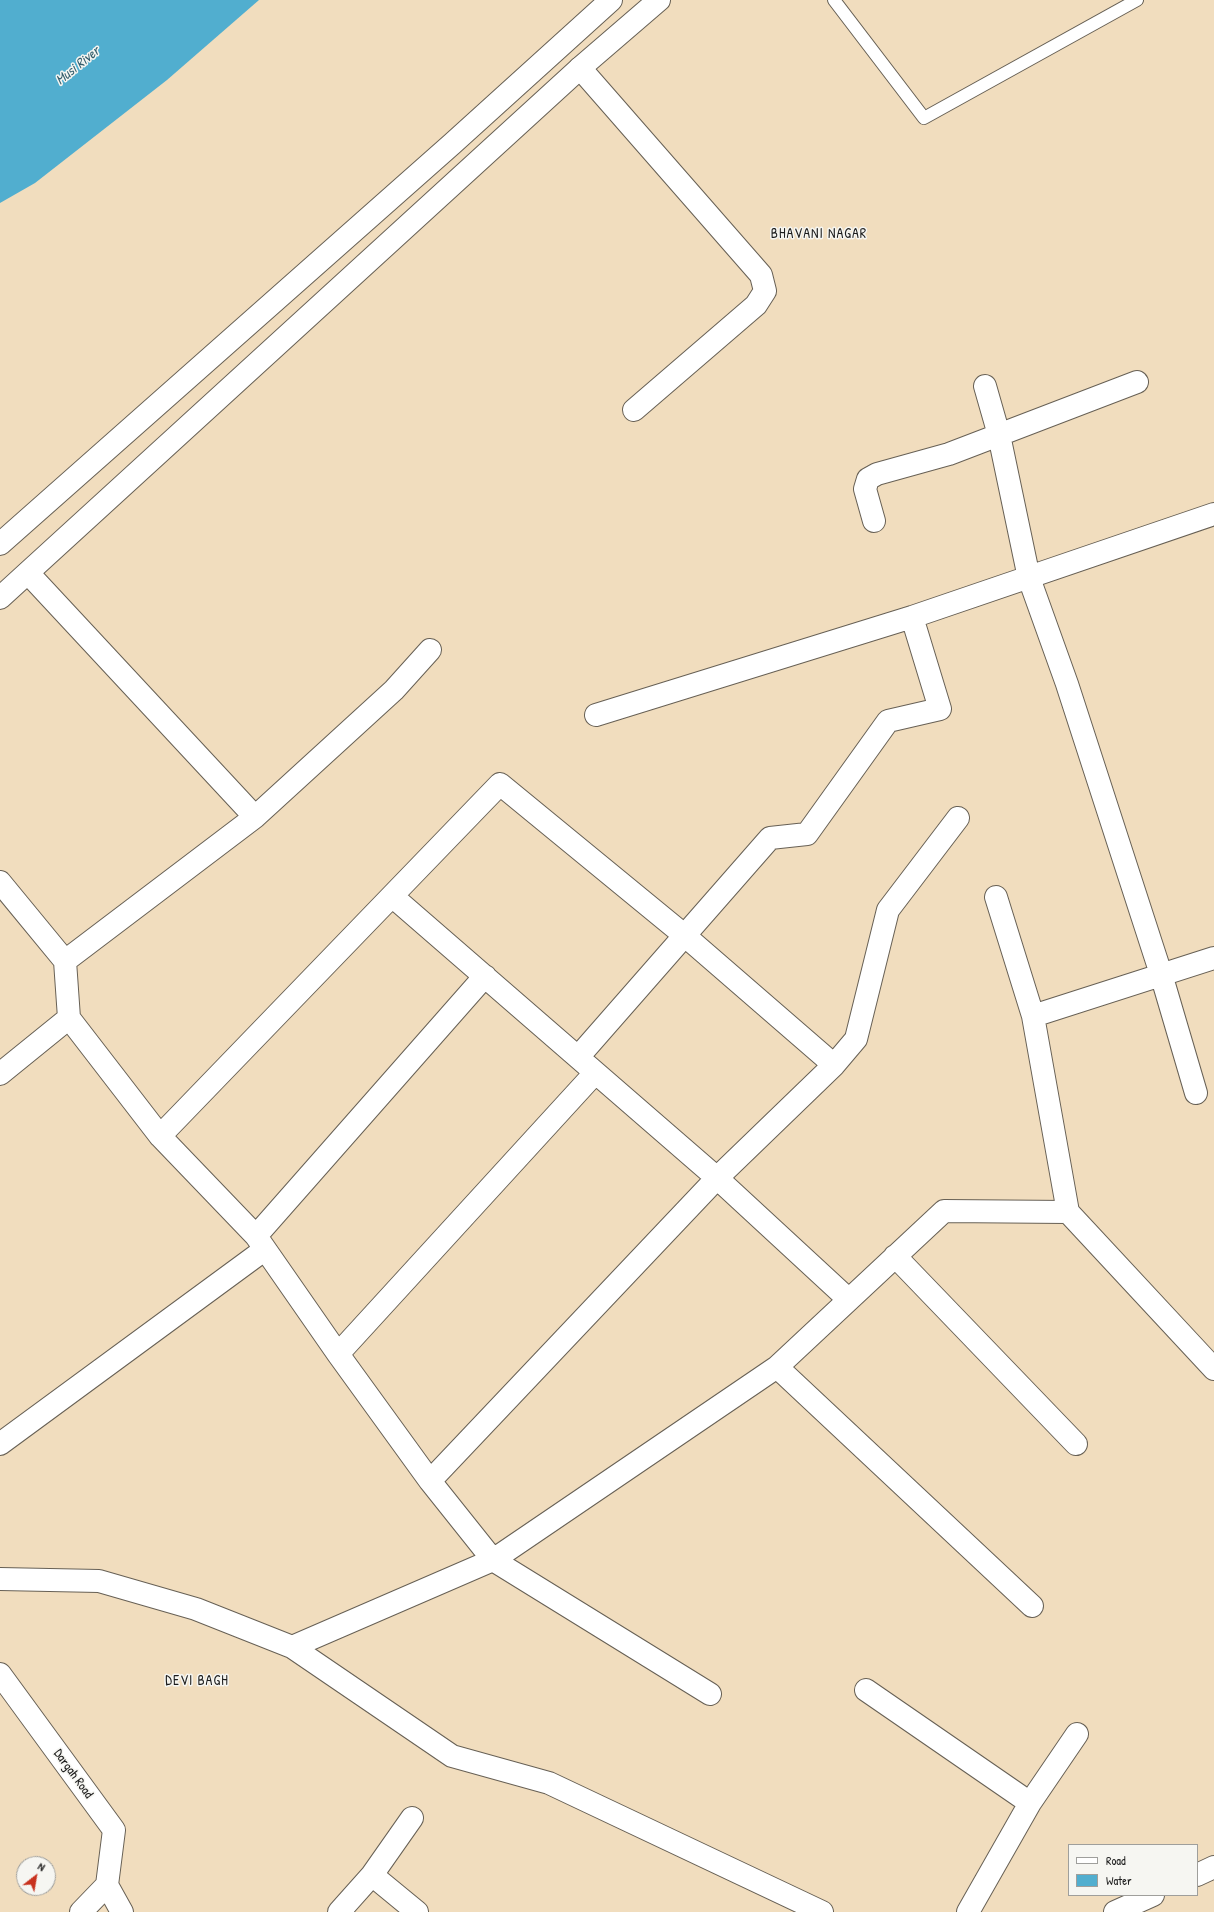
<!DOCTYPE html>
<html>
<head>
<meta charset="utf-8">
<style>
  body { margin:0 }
  #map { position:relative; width:1214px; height:1912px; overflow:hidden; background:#f1ddbe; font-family:"Patrick Hand",sans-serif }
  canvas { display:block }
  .legend { position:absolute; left:1068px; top:1844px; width:130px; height:52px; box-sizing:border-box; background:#f6f6f2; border:1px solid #9f9f9c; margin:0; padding:5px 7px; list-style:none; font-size:12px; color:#1c1c1c }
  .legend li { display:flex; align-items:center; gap:8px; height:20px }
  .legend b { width:20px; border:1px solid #9f9f9c }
  .north { position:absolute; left:16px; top:1856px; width:40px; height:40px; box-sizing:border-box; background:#f6f6f2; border:1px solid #9f9f9c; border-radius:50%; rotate:31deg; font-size:11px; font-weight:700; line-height:16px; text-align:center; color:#1c1c1c }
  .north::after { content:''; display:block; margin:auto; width:14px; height:18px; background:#c8321e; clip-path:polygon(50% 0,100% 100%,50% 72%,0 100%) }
</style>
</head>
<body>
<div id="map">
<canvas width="1214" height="1912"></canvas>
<ul class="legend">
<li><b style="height:5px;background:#fff"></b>Road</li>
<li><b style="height:11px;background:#51aecf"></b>Water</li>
</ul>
<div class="north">N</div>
</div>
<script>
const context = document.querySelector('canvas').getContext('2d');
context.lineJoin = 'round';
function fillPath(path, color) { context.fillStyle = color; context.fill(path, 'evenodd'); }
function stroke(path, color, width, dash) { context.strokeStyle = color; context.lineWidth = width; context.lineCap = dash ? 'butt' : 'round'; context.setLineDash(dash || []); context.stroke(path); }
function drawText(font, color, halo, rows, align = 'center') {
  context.font = font + ' "Patrick Hand",sans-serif'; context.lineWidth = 3; context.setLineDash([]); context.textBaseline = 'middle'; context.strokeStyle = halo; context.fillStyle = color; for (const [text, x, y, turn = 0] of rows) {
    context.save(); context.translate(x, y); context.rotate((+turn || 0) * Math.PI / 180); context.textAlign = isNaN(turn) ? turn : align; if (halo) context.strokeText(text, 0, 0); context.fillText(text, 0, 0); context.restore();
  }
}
fillPath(new Path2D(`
  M0 0H259L167 80 35 183 0 203Z`), '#51aecf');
const service = new Path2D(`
  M834 0 924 118 1137 0`);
const minor = new Path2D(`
  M580 68 761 275 765 291 756 305 634 410
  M985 386 999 435 1029 578 1067 684 1161 974 1196 1093
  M874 521 865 489 868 479 877 474 949 454 1137 382
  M28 573 255 817 394 690 430 650
  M596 715 912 617 1214 514
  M0 882 65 961 69 1018 160 1136 256 1236 338 1354 430 1481 493 1560 710 1694
  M392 896 717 1178 848 1299
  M996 897 1033 1016 1068 1212
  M65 961 255 817
  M1033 1016 1214 958
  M579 1056 770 838 807 834 888 721 940 709 912 617
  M0 1074 69 1018
  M160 1136 500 784 684 935 834 1065
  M256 1236 485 976
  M895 1256 1076 1444
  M338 1354 595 1073
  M777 1367 1032 1606
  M0 1444 264 1250
  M430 1481 717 1178 834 1065 856 1039 888 910 958 818
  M0 1579 99 1581 196 1609 292 1647 452 1756 549 1783 822 1912
  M292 1647 493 1560 777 1367 944 1211 1068 1212 1214 1369
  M0 1674 114 1830 107 1885 122 1912
  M866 1690 1030 1803
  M372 1875 417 1912
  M1197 1875 1214 1867
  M81 1912 107 1885
  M339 1912 372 1875 412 1818
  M968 1912 1030 1803 1077 1734
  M1115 1912 1153 1895`);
const trunk = new Path2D(`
  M0 544 452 144 611 0
  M0 598 580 68 659 0`);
stroke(service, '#676055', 14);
stroke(minor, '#676055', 24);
stroke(trunk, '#676055', 24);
stroke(service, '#fff', 12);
stroke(minor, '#fff', 22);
stroke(trunk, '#fff', 22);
drawText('13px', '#1c1c1c', '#f6f6f2', [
  ["Dargah Road",73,1774,54]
]);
drawText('italic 14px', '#345e6d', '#f6f6f2', [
  ["Musi River",78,66,-39]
]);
context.letterSpacing = '1px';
drawText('14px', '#1c1c1c', '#f6f6f2', [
  ["BHAVANI NAGAR",819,234],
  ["DEVI BAGH",197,1681]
]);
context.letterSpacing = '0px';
</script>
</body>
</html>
